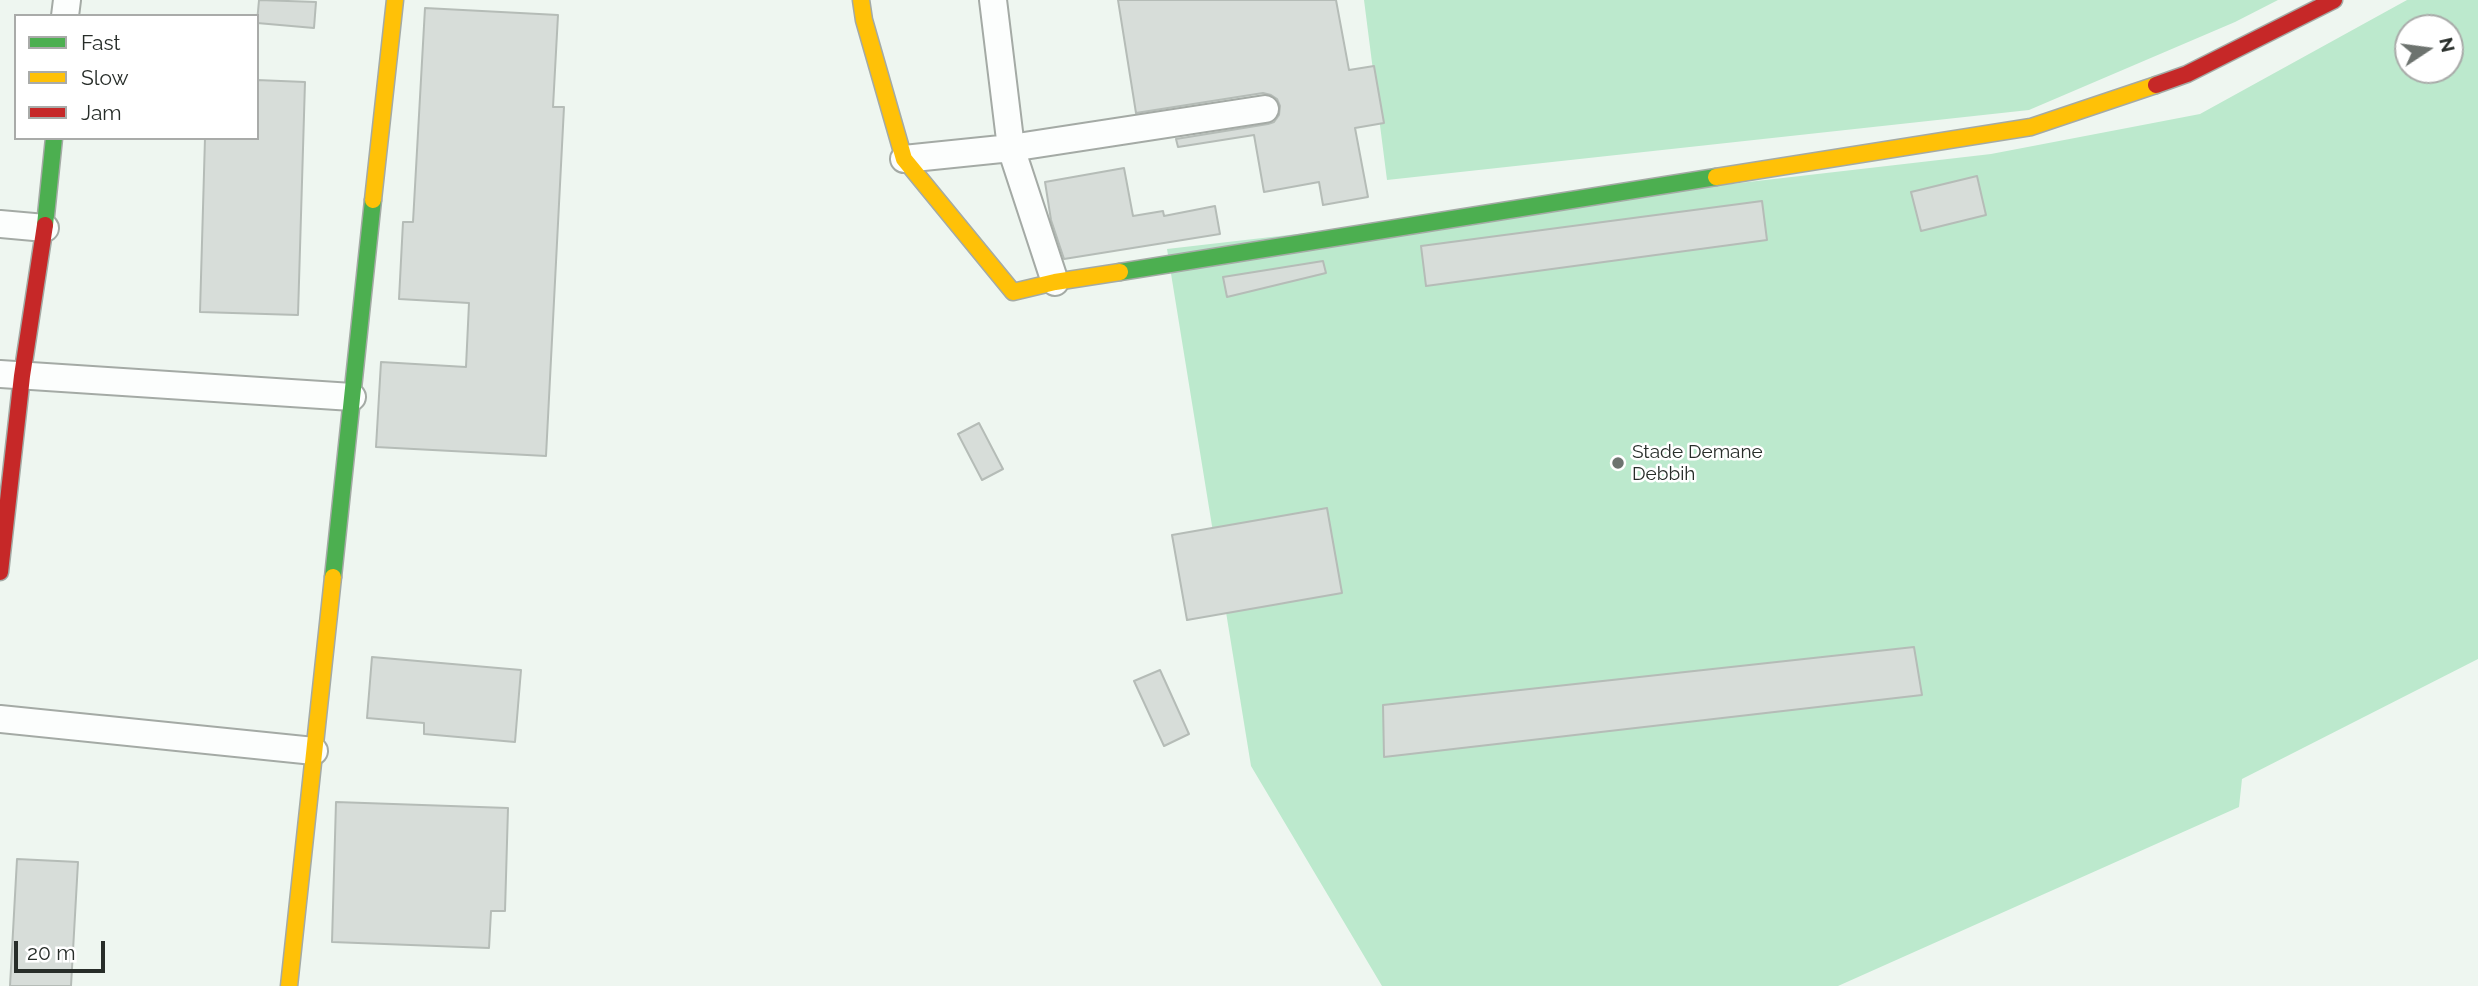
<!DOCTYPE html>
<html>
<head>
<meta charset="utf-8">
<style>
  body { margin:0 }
  #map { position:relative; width:2478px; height:986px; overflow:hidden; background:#eef6f0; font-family:Raleway,sans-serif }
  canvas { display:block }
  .legend { position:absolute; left:14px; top:14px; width:245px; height:126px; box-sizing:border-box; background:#fff; border:2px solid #a9aba9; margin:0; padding:9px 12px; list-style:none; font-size:21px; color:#272d29 }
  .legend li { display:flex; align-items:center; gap:14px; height:35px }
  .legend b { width:35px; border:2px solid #a9aba9 }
  .north { position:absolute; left:2394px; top:14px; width:70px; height:70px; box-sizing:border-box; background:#fff; border:2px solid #a9aba9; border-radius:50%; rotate:77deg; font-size:19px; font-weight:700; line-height:28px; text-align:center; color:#272d29 }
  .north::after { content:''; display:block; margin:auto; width:24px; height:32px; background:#6d736f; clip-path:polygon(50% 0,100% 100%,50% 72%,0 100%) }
  .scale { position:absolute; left:14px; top:941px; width:91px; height:32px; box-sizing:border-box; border:4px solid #272d29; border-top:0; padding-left:9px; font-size:21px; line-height:24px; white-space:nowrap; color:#272d29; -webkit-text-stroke:5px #fff; paint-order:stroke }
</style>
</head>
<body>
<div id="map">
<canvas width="2478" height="986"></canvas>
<ul class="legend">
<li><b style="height:9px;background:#4caf50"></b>Fast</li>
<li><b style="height:9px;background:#ffc107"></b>Slow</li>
<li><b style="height:9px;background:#c62828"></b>Jam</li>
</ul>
<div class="north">N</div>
<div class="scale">20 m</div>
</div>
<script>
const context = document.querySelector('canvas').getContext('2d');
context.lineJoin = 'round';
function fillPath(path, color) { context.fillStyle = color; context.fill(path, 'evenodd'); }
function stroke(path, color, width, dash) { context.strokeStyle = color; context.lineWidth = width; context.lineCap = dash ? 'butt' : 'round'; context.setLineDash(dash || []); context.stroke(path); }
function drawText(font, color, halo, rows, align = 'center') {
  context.font = font + ' Raleway,sans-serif'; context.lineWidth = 5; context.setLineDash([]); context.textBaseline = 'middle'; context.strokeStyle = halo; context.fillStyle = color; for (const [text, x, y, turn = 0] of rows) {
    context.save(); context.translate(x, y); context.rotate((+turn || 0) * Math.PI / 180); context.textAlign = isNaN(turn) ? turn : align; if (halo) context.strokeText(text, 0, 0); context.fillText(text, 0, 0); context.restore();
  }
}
fillPath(new Path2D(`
  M1364 0H2278L2235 22 2029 110 1387 180Z
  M2407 0H2478V659L2242 779 2239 807 1838 986H1382L1251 766 1167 249 1991 154 2127 128 2200 114ZM2408 28H2450V70H2408Z`), '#bce9cd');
const building = new Path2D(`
  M259 0 316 2 314 28 257 23Z
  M1118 0H1336L1349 70 1374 66 1384 123 1355 128 1368 197 1323 205 1319 182 1264 192 1254 135 1178 147 1176 139 1268 124 1274 122 1279 115 1280 106 1277 99 1271 95 1263 93 1136 113Z
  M425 8 558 15 553 107H564L546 456 376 447 381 362 466 367 469 303 399 299 403 222H413Z
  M257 80 305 82 298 315 200 312 205 138H257Z
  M1124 168 1133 216 1163 211 1164 216 1215 206 1220 234 1064 259 1051 220 1045 182Z
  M1977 176 1986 215 1921 231 1911 192Z
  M1762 201 1767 240 1426 286 1421 246Z
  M1323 261 1326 273 1227 297 1223 277Z
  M979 423 1003 469 982 480 958 434Z
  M1327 508 1342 593 1187 620 1172 535Z
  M1914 647 1922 695 1384 757 1383 705Z
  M372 657 521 670 515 742 424 734V723L367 718Z
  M1160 670 1189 734 1164 746 1134 681Z
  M336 802 508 808 505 911H491L489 948 332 942Z
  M17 859 78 862 71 986H10Z`);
fillPath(building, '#d7ddd9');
stroke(building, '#b5bcb7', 2);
const street = new Path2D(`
  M993 0 1011 148 1055 282
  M65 16 67 0
  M904 159 1011 148 1265 109
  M0 224 45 228
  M0 374 352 397
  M0 719 314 751`);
const fast = new Path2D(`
  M45 225 54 138
  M1120 272 1716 177
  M333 577 373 200`);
const slow = new Path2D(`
  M861 0 864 20 904 159 1013 292 1055 282 1120 272
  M1716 177 2031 127 2156 85
  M373 200 395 0
  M289 986 333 577`);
const jam = new Path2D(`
  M2156 85 2187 74 2334 0
  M0 572 22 376 45 225`);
stroke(street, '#a4aaa5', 30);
stroke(fast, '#a4aaa5', 19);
stroke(slow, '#a4aaa5', 19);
stroke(jam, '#a4aaa5', 19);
stroke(street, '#fcfefd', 26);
stroke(fast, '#4caf50', 16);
stroke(slow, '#ffc107', 16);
stroke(jam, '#c62828', 16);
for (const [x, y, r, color] of [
  [1618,463,7,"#6d736f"]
]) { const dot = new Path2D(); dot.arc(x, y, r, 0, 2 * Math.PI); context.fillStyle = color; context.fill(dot); stroke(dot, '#fff', 2.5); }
drawText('19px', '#272d29', '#fff', [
  ["Stade Demane",1632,452],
  ["Debbih",1632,474]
], 'left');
</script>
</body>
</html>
